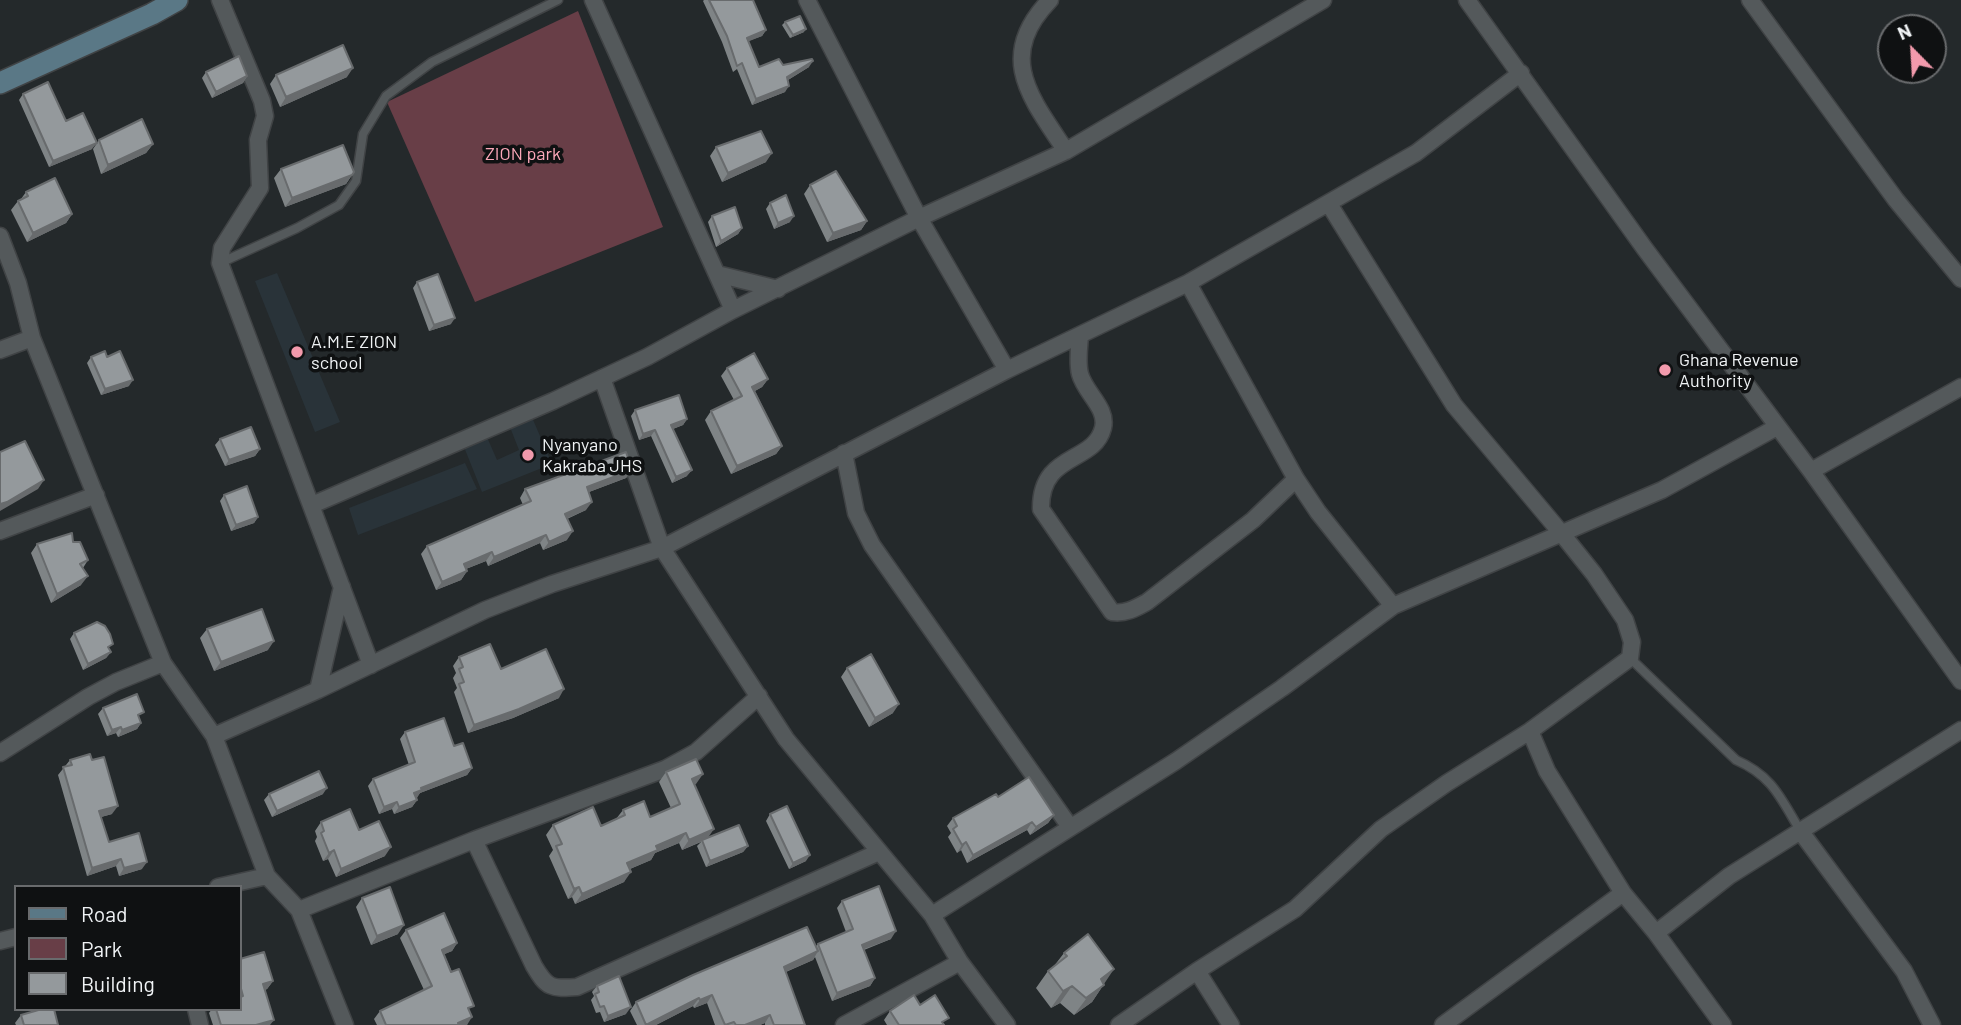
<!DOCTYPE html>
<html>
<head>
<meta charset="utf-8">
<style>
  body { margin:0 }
  #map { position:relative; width:1961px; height:1025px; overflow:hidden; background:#24292b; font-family:Barlow,sans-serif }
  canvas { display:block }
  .legend { position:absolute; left:14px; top:885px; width:228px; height:126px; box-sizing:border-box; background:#0f1112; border:2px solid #696b6d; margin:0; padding:9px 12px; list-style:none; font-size:21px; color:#f0f3f5 }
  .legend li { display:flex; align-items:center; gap:14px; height:35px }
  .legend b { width:35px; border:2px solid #696b6d }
  .north { position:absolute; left:1877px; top:14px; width:70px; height:70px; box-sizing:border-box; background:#0f1112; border:2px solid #696b6d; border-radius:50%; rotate:336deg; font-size:19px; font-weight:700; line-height:28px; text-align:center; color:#f0f3f5 }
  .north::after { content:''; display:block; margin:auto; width:24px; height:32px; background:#f29aac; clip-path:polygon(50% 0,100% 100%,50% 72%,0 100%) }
</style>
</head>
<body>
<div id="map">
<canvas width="1961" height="1025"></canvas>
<ul class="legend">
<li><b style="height:9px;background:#5a7886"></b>Road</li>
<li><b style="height:19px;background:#683e47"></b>Park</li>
<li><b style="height:19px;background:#94999c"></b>Building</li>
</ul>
<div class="north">N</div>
</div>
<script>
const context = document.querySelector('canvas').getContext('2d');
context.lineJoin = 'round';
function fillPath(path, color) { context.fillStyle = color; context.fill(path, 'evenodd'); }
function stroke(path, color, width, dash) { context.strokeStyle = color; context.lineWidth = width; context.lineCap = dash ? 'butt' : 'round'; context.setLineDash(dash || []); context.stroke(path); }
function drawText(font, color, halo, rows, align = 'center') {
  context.font = font + ' Barlow,sans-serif'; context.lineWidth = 7; context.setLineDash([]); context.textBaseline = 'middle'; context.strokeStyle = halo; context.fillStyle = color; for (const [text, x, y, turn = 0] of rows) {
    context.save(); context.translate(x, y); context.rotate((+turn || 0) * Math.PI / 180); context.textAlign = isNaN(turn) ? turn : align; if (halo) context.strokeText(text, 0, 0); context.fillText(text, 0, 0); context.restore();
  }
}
fillPath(new Path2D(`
  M277 273 340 422 315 432 255 281Z
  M528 408 552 464 482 492 460 437 483 428 497 460 519 450 506 417Z
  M465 463 477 489 358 535 349 508Z`), '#293339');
fillPath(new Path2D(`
  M578 11 663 227 475 302 387 102Z`), '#683e47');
const lane = new Path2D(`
  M220 263 297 228 339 205 356 181 363 134 386 96 432 62 558 0
  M1630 658 1736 760C1773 776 1781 799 1801 832`);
const street = new Path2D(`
  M220 0 262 101 265 116 258 140 260 188 222 248 220 263 371 665
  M593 0 733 310
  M807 0 919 218 1007 370
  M1050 0C995 57 1031 98 1066 151
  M1467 0 1645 249 1811 471 1961 681
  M1750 0 1896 200 1961 279
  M0 236 18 283 32 338 163 663 214 736 267 876 299 910 345 1025
  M717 274 778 289
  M1188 283 1296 479 1318 512 1393 606
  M1080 336C1079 349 1077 362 1080 374 1085 393 1108 408 1103 428 1094 464 1040 452 1041 509L1112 612C1126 614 1136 608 1147 602L1253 520 1296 479
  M0 350 32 338
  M602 378 662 548 786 739 932 915 960 962 1007 1025
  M844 453 856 513 872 545 1070 827
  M1811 471 1961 387
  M312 505 553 401 647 357 733 310 919 218 1066 151 1323 0
  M0 531 96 495
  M318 690 342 587
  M1530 731 1547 771 1623 893
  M214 736 318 690 485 610 552 584 662 548 1007 370 1188 283 1416 153 1521 73
  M0 753 88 697 116 682 163 663
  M1801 832 1904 971 1932 1025
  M474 840 534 966C547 988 551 989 577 987L879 852
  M218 887 267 876
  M299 910 474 840 665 769 696 752 759 696
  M932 915 1176 761 1282 688 1393 606 1662 490 1777 427
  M1656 933 1729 876 1961 730
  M0 941 16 937
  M1197 971 1231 1025
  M196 1009 200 1025
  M844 1025 960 962
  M1119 1025 1197 971 1295 909 1381 829 1447 783 1530 731 1630 658 1632 642 1625 620 1594 574 1562 534 1454 405 1329 204
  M1443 1025 1623 893 1656 933 1723 1025`);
const secondary = new Path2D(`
  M0 83 152 14 177 0`);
stroke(lane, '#404345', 11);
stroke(street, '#404345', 19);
stroke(secondary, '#404345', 24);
stroke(lane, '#54595b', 8);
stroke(street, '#54595b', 16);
stroke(secondary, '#5a7886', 21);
fillPath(new Path2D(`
  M704 0H753L766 30 762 36 748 41 759 67H809L788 80 785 92 752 105 737 69 733 72 722 42 703 1Z
  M785 22 804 32 790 38 782 25Z
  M206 72 247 76 243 83 212 98 202 78Z
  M276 75 347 77 280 107 270 84Z
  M23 94 66 121 92 149 49 167 19 100Z
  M99 140 153 144 146 153 101 174 93 149Z
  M716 147 766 162 722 182 710 156Z
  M281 169 354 172 346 184 285 207 274 178Z
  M810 185 867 221 861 230 827 242 804 194Z
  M26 192 72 214 66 223 27 242 11 210 18 201 21 199Z
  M770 203 790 222 774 229 766 209Z
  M712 216 742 228 738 234 716 247 708 222Z
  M417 282 451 324 429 331 413 288Z
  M91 357H107L129 386 101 395 87 363Z
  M727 368 768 379 762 387 755 391 782 446 776 454 731 474 705 420 711 411 734 400 721 376Z
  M635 410 687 419 683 425 673 429 687 476 672 483 651 436 639 440 631 416Z
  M220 439 260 449 255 456 225 466 215 445Z
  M632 470 626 478 589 492 586 510 567 519V540L543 550 540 543 488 566 486 561 466 569 467 571 461 580 436 590 421 554 427 546 523 505 520 498 525 489Z
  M224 495 258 517 254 523 231 531 220 501Z
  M73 542 88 560 83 568 81 585 51 603 31 553 37 544Z
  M207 629 268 650 214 671 200 638Z
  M74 633 109 649 111 652 106 658 83 670 70 639Z
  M459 657 501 669 559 698 513 718 468 733 454 692 457 688 453 678 456 673 453 666Z
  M847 668 893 713 869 727 841 677Z
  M103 708 139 718 141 723 137 729 118 737 116 733 107 736 98 714Z
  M405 732 454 746 472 768 467 775 420 793 416 798 417 800 412 807 394 814 392 809 379 814 368 786 373 779 409 765 400 739Z
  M70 760 112 814 101 817 109 842 142 869 119 876 116 866 87 876 58 775Z
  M666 772 696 784H694L708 838 748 846 743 852 706 867 697 846 701 842 682 850 679 843 655 853 651 860 630 869 624 882 575 904 572 897 568 899 549 856 553 850 546 835 553 825 601 826 616 819 623 810 650 817 671 808 659 782Z
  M269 794H323L272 817 264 800Z
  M998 797 1054 815 1048 823 1030 835 1027 830 967 863 961 850 957 853 948 837 951 833 947 826 953 818Z
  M770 814 806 861 789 869 766 821Z
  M321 822 359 830 385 856 336 877 328 859 323 861 315 841 317 837 315 831Z
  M362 898 398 934 371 945 356 907Z
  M842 901 891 939 864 950 875 978 870 986 832 1001 815 957 813 960 786 972 805 1025H765V1023L760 1025H715L707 1003 694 1008 693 1006 656 1025H637L630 1011 636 1002 816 946 818 944 846 932 837 908Z
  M406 930 457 943 452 951 444 954 470 1012 467 1025H377L374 1019 380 1011 424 990 400 938Z
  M1064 953 1104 984 1092 1002 1074 1015 1060 1003 1051 1008 1036 988 1048 971 1054 966Z
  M240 959 273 981 267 989 265 990 270 1025H213L209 1013 212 1009H240Z
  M597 986 626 1014 604 1022 600 1012 596 1013 591 1000 594 996 592 992Z
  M920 1005 945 1025H887L884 1020 890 1011Z
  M21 1015 58 1025H16L15 1023Z`), '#7f8486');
fillPath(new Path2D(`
  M806 29 804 32 790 38 793 35Z
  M766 30 762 36 742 44 747 38Z
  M813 61 809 67 783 83 787 77Z
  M353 68 347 77 280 107 286 97Z
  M247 76 243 83 212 98 216 92Z
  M789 86 785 92 752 105 756 99Z
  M97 143 92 149 49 167 53 161Z
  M153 144 146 153 101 174 108 165Z
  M772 153 766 162 722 182 728 173Z
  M352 175 346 184 285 207 292 198Z
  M72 214 66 223 27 242 33 233Z
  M794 216 790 222 774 229 778 223Z
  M867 221 861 230 827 242 833 233Z
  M742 228 738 234 716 247 721 241Z
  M455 318 451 324 429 331 434 325Z
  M768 379 762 387 747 395 752 387Z
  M133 380 129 386 101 395 105 389Z
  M687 419 683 425 667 431 671 425Z
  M655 430 651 436 639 440 643 434Z
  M782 446 776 454 731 474 737 466Z
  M260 449 255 456 225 466 229 460Z
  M632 470 626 478 581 495 587 487Z
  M692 470 687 476 672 483 676 477Z
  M44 480 38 489 0 511V504Z
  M592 502 586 510 559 522 565 514Z
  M258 517 254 523 231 531 236 525Z
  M573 531 567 540 543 550 549 542Z
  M546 535 540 543 488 566 494 557Z
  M492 552 486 561 458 572 464 564Z
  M467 571 461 580 436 590 442 582Z
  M88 576 81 585 51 603 57 594Z
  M274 641 268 650 214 671 221 662Z
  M111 652 106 658 83 670 88 664Z
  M564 689 559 698 513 718 468 733 474 725Z
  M899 704 893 713 869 727 875 718Z
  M141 723 137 729 118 737 122 730Z
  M121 727 116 733 107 736 112 730Z
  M472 768 467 775 420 793 417 798 409 801 414 793 421 788Z
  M703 774 696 784 685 789 692 779Z
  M327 788 323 794 272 817 277 811Z
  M417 800 412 807 394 814 399 807Z
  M397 802 392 809 379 814 384 807Z
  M118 806 112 814 94 819 99 811Z
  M1054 815 1048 823 1030 835 1036 827Z
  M1032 822 1027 830 967 863 973 855Z
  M714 829 707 839 682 850 689 840Z
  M686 833 679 843 655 853 651 860 620 873 627 863 656 846Z
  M966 842 961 850 957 853 962 845Z
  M748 846 743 852 706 867 710 861Z
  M391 847 385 856 336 877 341 869Z
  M334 850 328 859 323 861 329 853Z
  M810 855 806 861 789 869 793 863Z
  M121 859 116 866 87 876 92 868Z
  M147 862 142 869 119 876 124 868Z
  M631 872 624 882 575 904 582 894Z
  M579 887 572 897 568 899 574 889Z
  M404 925 398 934 371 945 377 936Z
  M896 931 891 939 856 952 862 945Z
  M457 943 452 951 436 958 442 950Z
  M818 951 813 960 778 975 784 967Z
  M1114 969 1092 1002 1074 1015 1101 979Z
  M875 978 870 986 832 1001 837 993Z
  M273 981 267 989 258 992 263 984Z
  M1072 986 1060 1003 1051 1008 1063 991Z
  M712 995 707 1003 694 1008 700 1000Z
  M699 998 693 1006 656 1025H646Z
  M631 1007 626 1014 604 1022 608 1016Z
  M770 1015 765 1023 760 1025H745Z
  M472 1017 467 1025H457L458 1023Z
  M274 1020 270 1025H256Z`), '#686b6d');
const building = new Path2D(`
  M709 0H753L766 30 747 38 759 67 779 59 783 65 812 59 813 61 787 77 789 86 756 99 742 63 737 66 727 36Z
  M800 16 806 29 793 35 785 22Z
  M343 45 353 68 286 97 276 75Z
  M239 56 247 76 216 92 206 72Z
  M48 82 66 121 83 113 97 143 53 161 23 94Z
  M142 119 153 144 108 165 99 140Z
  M761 131 772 153 728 173 716 147Z
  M343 145 354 172 352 175 292 198 281 169Z
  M836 171 867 221 833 233 810 185Z
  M55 178 72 214 33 233 18 201 28 196 26 192Z
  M786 195 794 216 778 223 770 203Z
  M735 207 742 228 721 241 712 216Z
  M438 274 455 318 434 325 417 282Z
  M105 351 107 357 120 351 133 380 105 389 91 357Z
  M754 353 768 379 752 387 782 446 737 466 711 411 742 396 727 368Z
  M679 395 687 419 671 425 692 470 676 477 655 430 643 434 635 410Z
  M251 427 260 449 229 460 220 439Z
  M25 441 44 480 7 502 0 504V452Z
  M626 452 632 470 587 487 592 502 565 514 573 531 549 542 546 535 494 557 492 552 464 564 467 571 442 582 427 546 531 501 525 489Z
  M247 486 258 517 236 525 224 495Z
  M72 533 73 542H80L88 560 80 564 88 576 57 594 37 544Z
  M262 609 274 641 221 662 207 629Z
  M97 622 105 626 110 634 113 644 108 647 111 652 88 664 74 633Z
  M490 644 501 669 546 649 564 689 519 709 474 725 459 684 464 682 459 669 463 667 459 657Z
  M871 654 899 704 875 718 847 668Z
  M137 694 144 712 138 715 141 723 122 730 121 727 112 730 103 708Z
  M444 718 454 746 463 743 472 768 421 788 422 790 414 793 417 800 399 807 397 802 384 807 373 779 415 762 405 732Z
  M90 754 92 760 104 757 118 806 99 811 109 842 139 833 147 862 124 868 121 859 92 868 63 767 72 765 70 760Z
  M696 759 703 774 692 779 714 829 689 840 686 833 656 846 658 850 627 863 631 872 582 894 579 887 574 889 556 846 562 844 553 825 593 807 601 826 625 815 623 810 644 801 650 817 680 804 666 772Z
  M319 771 327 788 277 811 269 794Z
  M1029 777 1054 815 1036 827 1032 822 973 855 966 842 962 845 953 829 957 826 953 818 996 794 998 797Z
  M787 806 810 855 793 863 770 814Z
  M350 809 359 830 379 821 391 847 341 869 334 850 329 853 321 833 324 831 321 822Z
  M739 825 748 846 710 861 702 840Z
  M879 886 896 931 862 945 875 978 837 993 818 944 853 929 842 901Z
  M390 887 404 925 377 936 362 898Z
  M444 913 457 943 442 950 451 972 459 969 474 1006 468 1008 472 1017 458 1023 459 1025H386L380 1011 432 986 406 930Z
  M807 927 818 951 784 967 805 1025H774L770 1015 745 1025H736L734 1022 725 1025 712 995 700 1000 699 998 646 1025 636 1002 693 975Z
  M1088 934 1114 969 1101 979 1104 985 1086 998 1072 986 1063 991 1048 971 1067 956 1064 953Z
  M264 952 273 981 263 984 274 1020 256 1025H221L216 1009H240V997L243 996 240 985V959Z
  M619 976 631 1007 608 1016 604 1006 600 1007 595 994 599 992 597 986Z
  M914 995 920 1005 935 995 949 1018 942 1022 944 1025H899L890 1011Z
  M42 1009H54L58 1025H24L21 1015Z`);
fillPath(building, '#94999c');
stroke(building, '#686b6d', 2);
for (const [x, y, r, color] of [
  [297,352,7,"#f29aac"],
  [1665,370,7,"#f29aac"],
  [528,455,7,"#f29aac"]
]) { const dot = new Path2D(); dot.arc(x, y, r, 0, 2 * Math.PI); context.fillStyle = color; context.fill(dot); stroke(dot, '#0f1112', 2.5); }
drawText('18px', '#fca8b9', '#0f1112', [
  ["ZION park",523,154]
]);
drawText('18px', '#f0f3f5', '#0f1112', [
  ["A.M.E ZION",311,342],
  ["school",311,363],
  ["Ghana Revenue",1679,360],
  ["Authority",1679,381],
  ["Nyanyano",542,445],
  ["Kakraba JHS",542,466]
], 'left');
</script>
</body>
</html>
